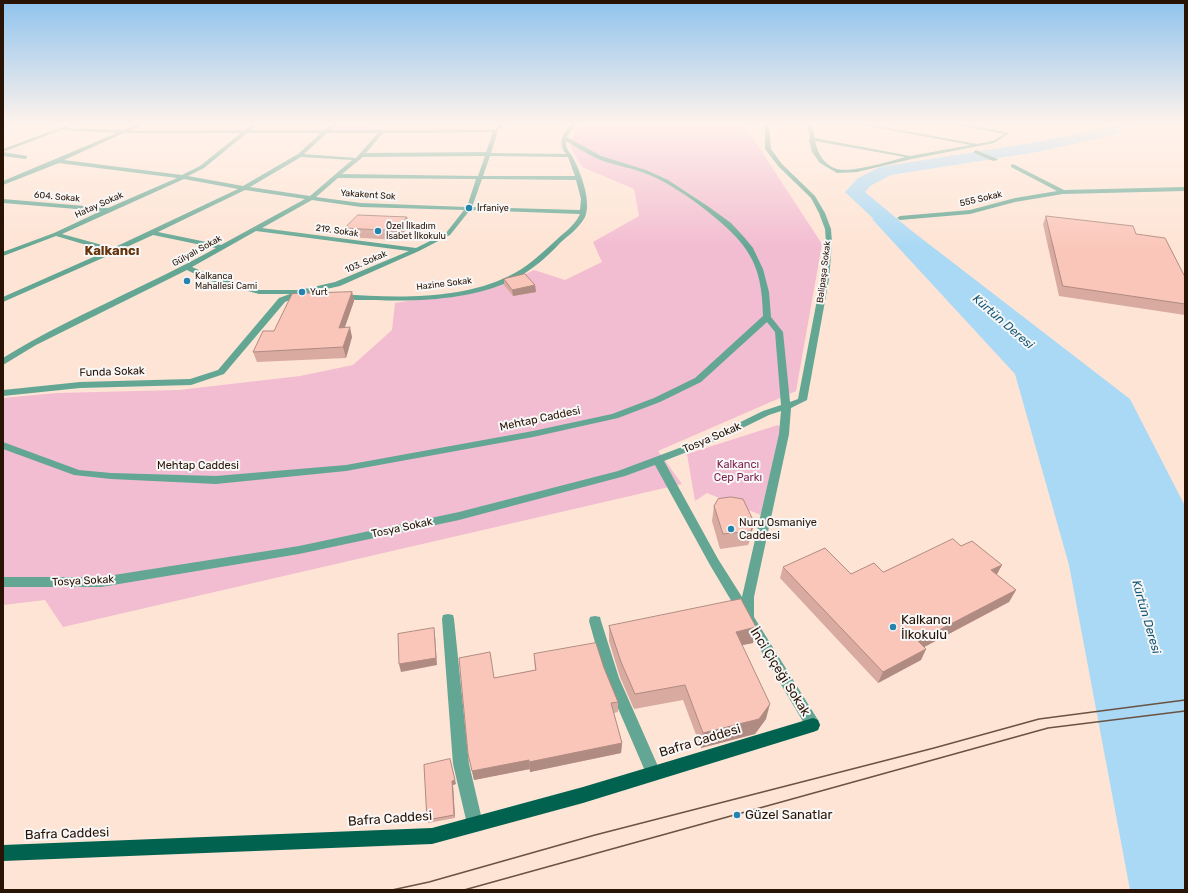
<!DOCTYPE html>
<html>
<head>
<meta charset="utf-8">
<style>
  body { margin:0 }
  #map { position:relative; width:1188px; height:893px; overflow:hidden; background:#fee4d4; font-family:Rubik,sans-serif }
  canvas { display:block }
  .frame { position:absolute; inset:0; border:4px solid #291304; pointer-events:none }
</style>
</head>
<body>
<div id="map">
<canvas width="1188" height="893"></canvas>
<div class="frame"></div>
</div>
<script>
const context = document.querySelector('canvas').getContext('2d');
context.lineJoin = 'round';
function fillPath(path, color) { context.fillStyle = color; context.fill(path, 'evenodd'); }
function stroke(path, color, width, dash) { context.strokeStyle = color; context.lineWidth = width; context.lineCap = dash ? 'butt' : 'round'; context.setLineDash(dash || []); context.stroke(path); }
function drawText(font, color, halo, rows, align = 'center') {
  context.font = font + ' Rubik,sans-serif'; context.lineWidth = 4; context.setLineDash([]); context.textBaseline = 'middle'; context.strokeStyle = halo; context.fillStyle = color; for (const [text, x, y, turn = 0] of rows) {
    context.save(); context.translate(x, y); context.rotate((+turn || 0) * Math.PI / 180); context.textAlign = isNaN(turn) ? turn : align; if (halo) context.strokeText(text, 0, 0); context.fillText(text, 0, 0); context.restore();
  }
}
fillPath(new Path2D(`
  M341 123H377L369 131H331Z
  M583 123H743L822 244 796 391 658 451 682 484 63 627 45 600 3 605V398L57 393 179 390 300 376 353 365 392 330 395 303 499 286 534 270 565 280 602 262 593 242 639 216 634 189 582 167 570 146 574 134Z
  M778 425 781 428 761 515 707 493 695 501 687 454Z`), '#f2bcd1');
fillPath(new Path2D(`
  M895 218 1130 399 1185 506V890H1130L1069 565 1015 374 872 219Z`), '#a9d9f5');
fillPath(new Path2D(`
  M1111 123H1126L1119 133 1114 135 1037 152 891 175 870 186 865 192 925 242 928 247 925 252 917 253 909 252 845 192 858 178 880 167 1037 142 1109 127Z`), '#a9d9f5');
fillPath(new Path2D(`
  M140 123H146L131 131 245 130 254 123H259L251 130H325L332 123H337L330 130H495L500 123H505L498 131 491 153 566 154C557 142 563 133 572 123H577L567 137 601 156 646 170 668 180 709 207 731 223 744 237 753 248 763 269 769 292 771 317 783 332 790 402 798 399 821 279 826 243 825 229 819 213 811 198 778 166 765 149V123H769L771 149 782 164 815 196 825 213 831 229 832 243 829 279 807 400 791 408 789 434 754 597V617L818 720 820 725 818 730 813 732 808 730 710 565 655 465 625 476 459 520 299 554 101 587H3V577H101L299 546 459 512 618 471 714 435 763 411 781 405 775 332 767 322 701 382 660 402 618 418 533 437 346 471 216 484 111 479 74 475 3 449V442L79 470 111 473 216 476 346 465 533 431 612 414 654 398 695 378 763 316C762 262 748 244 707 211 689 197 669 183 647 174 633 168 618 166 603 161 590 156 578 148 566 141 565 148 569 151 572 156 580 170 592 201 585 217 579 228 569 235 560 243 547 257 532 270 515 279 474 299 421 302 376 300 367 300 343 301 337 296L341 294C394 298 461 300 509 276 526 268 540 255 553 243 562 234 575 226 580 214L470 210 450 235 419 251 340 286 304 294 285 302 224 374 191 385 80 388 3 396V390L80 382 190 379 218 370 279 298 290 294H259L207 280 187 270 36 345 3 365V358C71 316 146 287 216 248L153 235 118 251 117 252 114 253 3 302V297L107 251 56 236 3 256V252L54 233 101 211 3 203V199L108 208 177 178 59 163 3 185V181L117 133 61 130 3 152 27 156V158L25 159 3 156V149L68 125 70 126 67 128 123 130ZM493 132 486 152 366 153 383 133ZM124 133H241L200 166 182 175 64 160ZM247 133H321L298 154 243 186 188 176 204 168ZM327 133H378L356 158 304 154ZM485 156 478 176 342 174 363 157ZM490 156 568 157 575 176H483ZM301 157 352 160 310 196 250 187ZM338 178 476 179 467 207 361 203 316 197ZM184 179 238 189 113 248 62 234ZM482 179 576 180 581 199 580 210 472 207ZM245 190 305 199 221 245 158 232ZM312 200 361 207 464 210 446 233 416 248 262 228ZM256 231 409 251 335 282 300 290H259L213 276 192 267ZM781 411 779 434 742 597 718 559 664 461 720 439 769 415Z
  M807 123H811L815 138 910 156 971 145 851 123H862L977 144 993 141 1004 134 947 123H959L1010 133 994 143 912 159 857 172 837 173 820 163 812 152 809 139 810 138ZM815 141 905 157C891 161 851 173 837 169 824 165 818 154 815 141Z
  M976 150 997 159 998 160 993 161 974 153V151Z
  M1013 164 1064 190 1185 187V191L1063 194 1015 202 970 214 900 220 897 218 900 216 970 210 1015 198 1057 191 1011 167V165Z
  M448 614 453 615 454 619 469 764 483 824 481 830 475 832 469 830 467 824 453 764 442 619 443 615Z
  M595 616 600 617 601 621 619 678 661 773 658 778 653 781 648 778 605 678 589 621 590 617Z`), '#63a693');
fillPath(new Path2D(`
  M10 123H17L3 128V125Z
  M813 718 818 720 820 725 818 730 813 732 583 803 432 844 3 861V845L432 828 583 787Z`), '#016250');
stroke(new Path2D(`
  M392 890 429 882 595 835 934 748 1039 719 1185 700
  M464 890 1048 728 1185 711`), '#6a5344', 1.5);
fillPath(new Path2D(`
  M1046 216 1136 234 1185 277V315L1059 296 1043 224Z
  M407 217 409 226 397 240 346 237 345 228Z
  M504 279 535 285 536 292 513 296 504 285Z
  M352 292 354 301 345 327 352 337 346 358 257 362 253 352 274 331Z
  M714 506 754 522 751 536 748 545 720 549 712 521Z
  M961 546 1002 565 996 575 1016 590 1009 602 924 647 926 649 921 660 878 683 780 578 783 567 851 574 883 572Z
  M609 626 756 627 753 643 742 645 766 719 755 734 701 748 683 700 634 709 620 677 609 641Z
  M534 654 604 668 618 702V712L614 713 622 743 621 753 530 772V769L474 780 468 754 494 678 535 670Z
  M424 765 456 784 453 785 455 818 428 823 427 820Z`), '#d8aaa0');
fillPath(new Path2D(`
  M407 217 409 226 397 240 396 231Z
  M535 285 536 292 513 296 512 290Z
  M352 292 354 301 341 338 339 328Z
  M350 327 352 337 346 358 343 347Z
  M754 522 751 536 748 545 751 531Z
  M1002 565 996 576 991 570Z
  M1016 590 1009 602 913 653 918 641Z
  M756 627 753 643 733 647 736 632Z
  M434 628 435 636 437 665 401 672 399 664Z
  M926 649 921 660 878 683 883 672Z
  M770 704 766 719 755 734 701 748 703 733Z
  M622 743 621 753 530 772 529 762Z
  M450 759 456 784 453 785 455 818 454 815Z
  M529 760 530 769 474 780 472 771Z`), '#b08b82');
const building = new Path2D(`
  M358 215 407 217 396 231 345 228Z
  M1046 216 1133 226 1136 234 1165 238 1185 277V304L1063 286Z
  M525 274 535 285 512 290 504 279Z
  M352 292 339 328 350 327 343 347 253 352 263 331H274L292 294Z
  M731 497 743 499 754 522 751 531 723 534 714 506 718 499Z
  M953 539 961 546 972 541 1002 565 991 570 1016 590 918 641 926 649 883 672 783 567 825 548 851 574 874 563 883 572Z
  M741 599 756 627 736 632 770 704 759 719 703 733 685 685 635 694 621 662 609 626Z
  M434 628 436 658 399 664 398 634Z
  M596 643 604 668 618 702 611 703 622 743 529 762V760L472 771 468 754 459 658 490 652 494 678 536 670 534 654Z
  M450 759 455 780 452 781 454 815 427 820 424 765Z`);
fillPath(building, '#fbc6ba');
stroke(building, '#b08b82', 1);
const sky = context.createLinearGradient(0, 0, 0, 248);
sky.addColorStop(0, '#8fc3ed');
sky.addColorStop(0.5, '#fff3ec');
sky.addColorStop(1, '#fff3ec00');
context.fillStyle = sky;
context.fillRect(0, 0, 1188, 248);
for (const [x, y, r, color] of [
  [469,208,4,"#2483af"],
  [378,231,4,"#2483af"],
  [187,281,4,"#2483af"],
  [302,292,4,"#2483af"],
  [731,529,4,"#2483af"],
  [893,627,4,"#2483af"],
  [737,815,4,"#2483af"]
]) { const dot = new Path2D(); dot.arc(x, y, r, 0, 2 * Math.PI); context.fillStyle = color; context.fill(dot); stroke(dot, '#f7f7f7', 1.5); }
drawText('9px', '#291304', '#f7f7f7', [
  ["Yakakent Sok",368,195,4],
  ["604. Sokak",57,197,5],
  ["555 Sokak",981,199,-13],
  ["Hatay Sokak",99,205,-24],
  ["219. Sokak",337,231,8],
  ["Gülyalı Sokak",197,251,-29],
  ["103. Sokak",366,262,-23],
  ["Balipaşa Sokak",824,272,-83],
  ["Hazine Sokak",444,284,-7]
]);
drawText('9px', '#291304', '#f7f7f7', [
  ["İrfaniye",477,208],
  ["Özel İlkadım",386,226],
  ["İsabet İlkokulu",386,236],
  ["Kalkanca",195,276],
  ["Mahallesi Cami",195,286],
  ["Yurt",310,292]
], 'left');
drawText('11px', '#291304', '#f7f7f7', [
  ["Funda Sokak",112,372,-2],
  ["Mehtap Caddesi",540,419,-12],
  ["Tosya Sokak",712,438,-23],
  ["Mehtap Caddesi",198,466],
  ["Tosya Sokak",402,528,-12],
  ["Tosya Sokak",83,581,-3]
]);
drawText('11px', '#7d1f4f', '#f7f7f7', [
  ["Kalkancı",738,465],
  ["Cep Parkı",738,478]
]);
drawText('11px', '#291304', '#f7f7f7', [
  ["Nuru Osmaniye",739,523],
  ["Caddesi",739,536]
], 'left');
drawText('italic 12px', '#155877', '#f7f7f7', [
  ["Kürtün Deresi",1003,322,41],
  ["Kürtün Deresi",1146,617,74]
]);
drawText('bold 13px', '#653209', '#f7f7f7', [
  ["Kalkancı",112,251]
]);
drawText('13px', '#291304', '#f7f7f7', [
  ["Kalkancı",901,620],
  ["İlkokulu",901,635],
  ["Güzel Sanatlar",745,815]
], 'left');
drawText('13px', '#291304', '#f7f7f7', [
  ["İnci Çiçeği Sokak",780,672,58],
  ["Bafra Caddesi",700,741,-17],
  ["Bafra Caddesi",390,819,-4],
  ["Bafra Caddesi",67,834,-2]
]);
</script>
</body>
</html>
